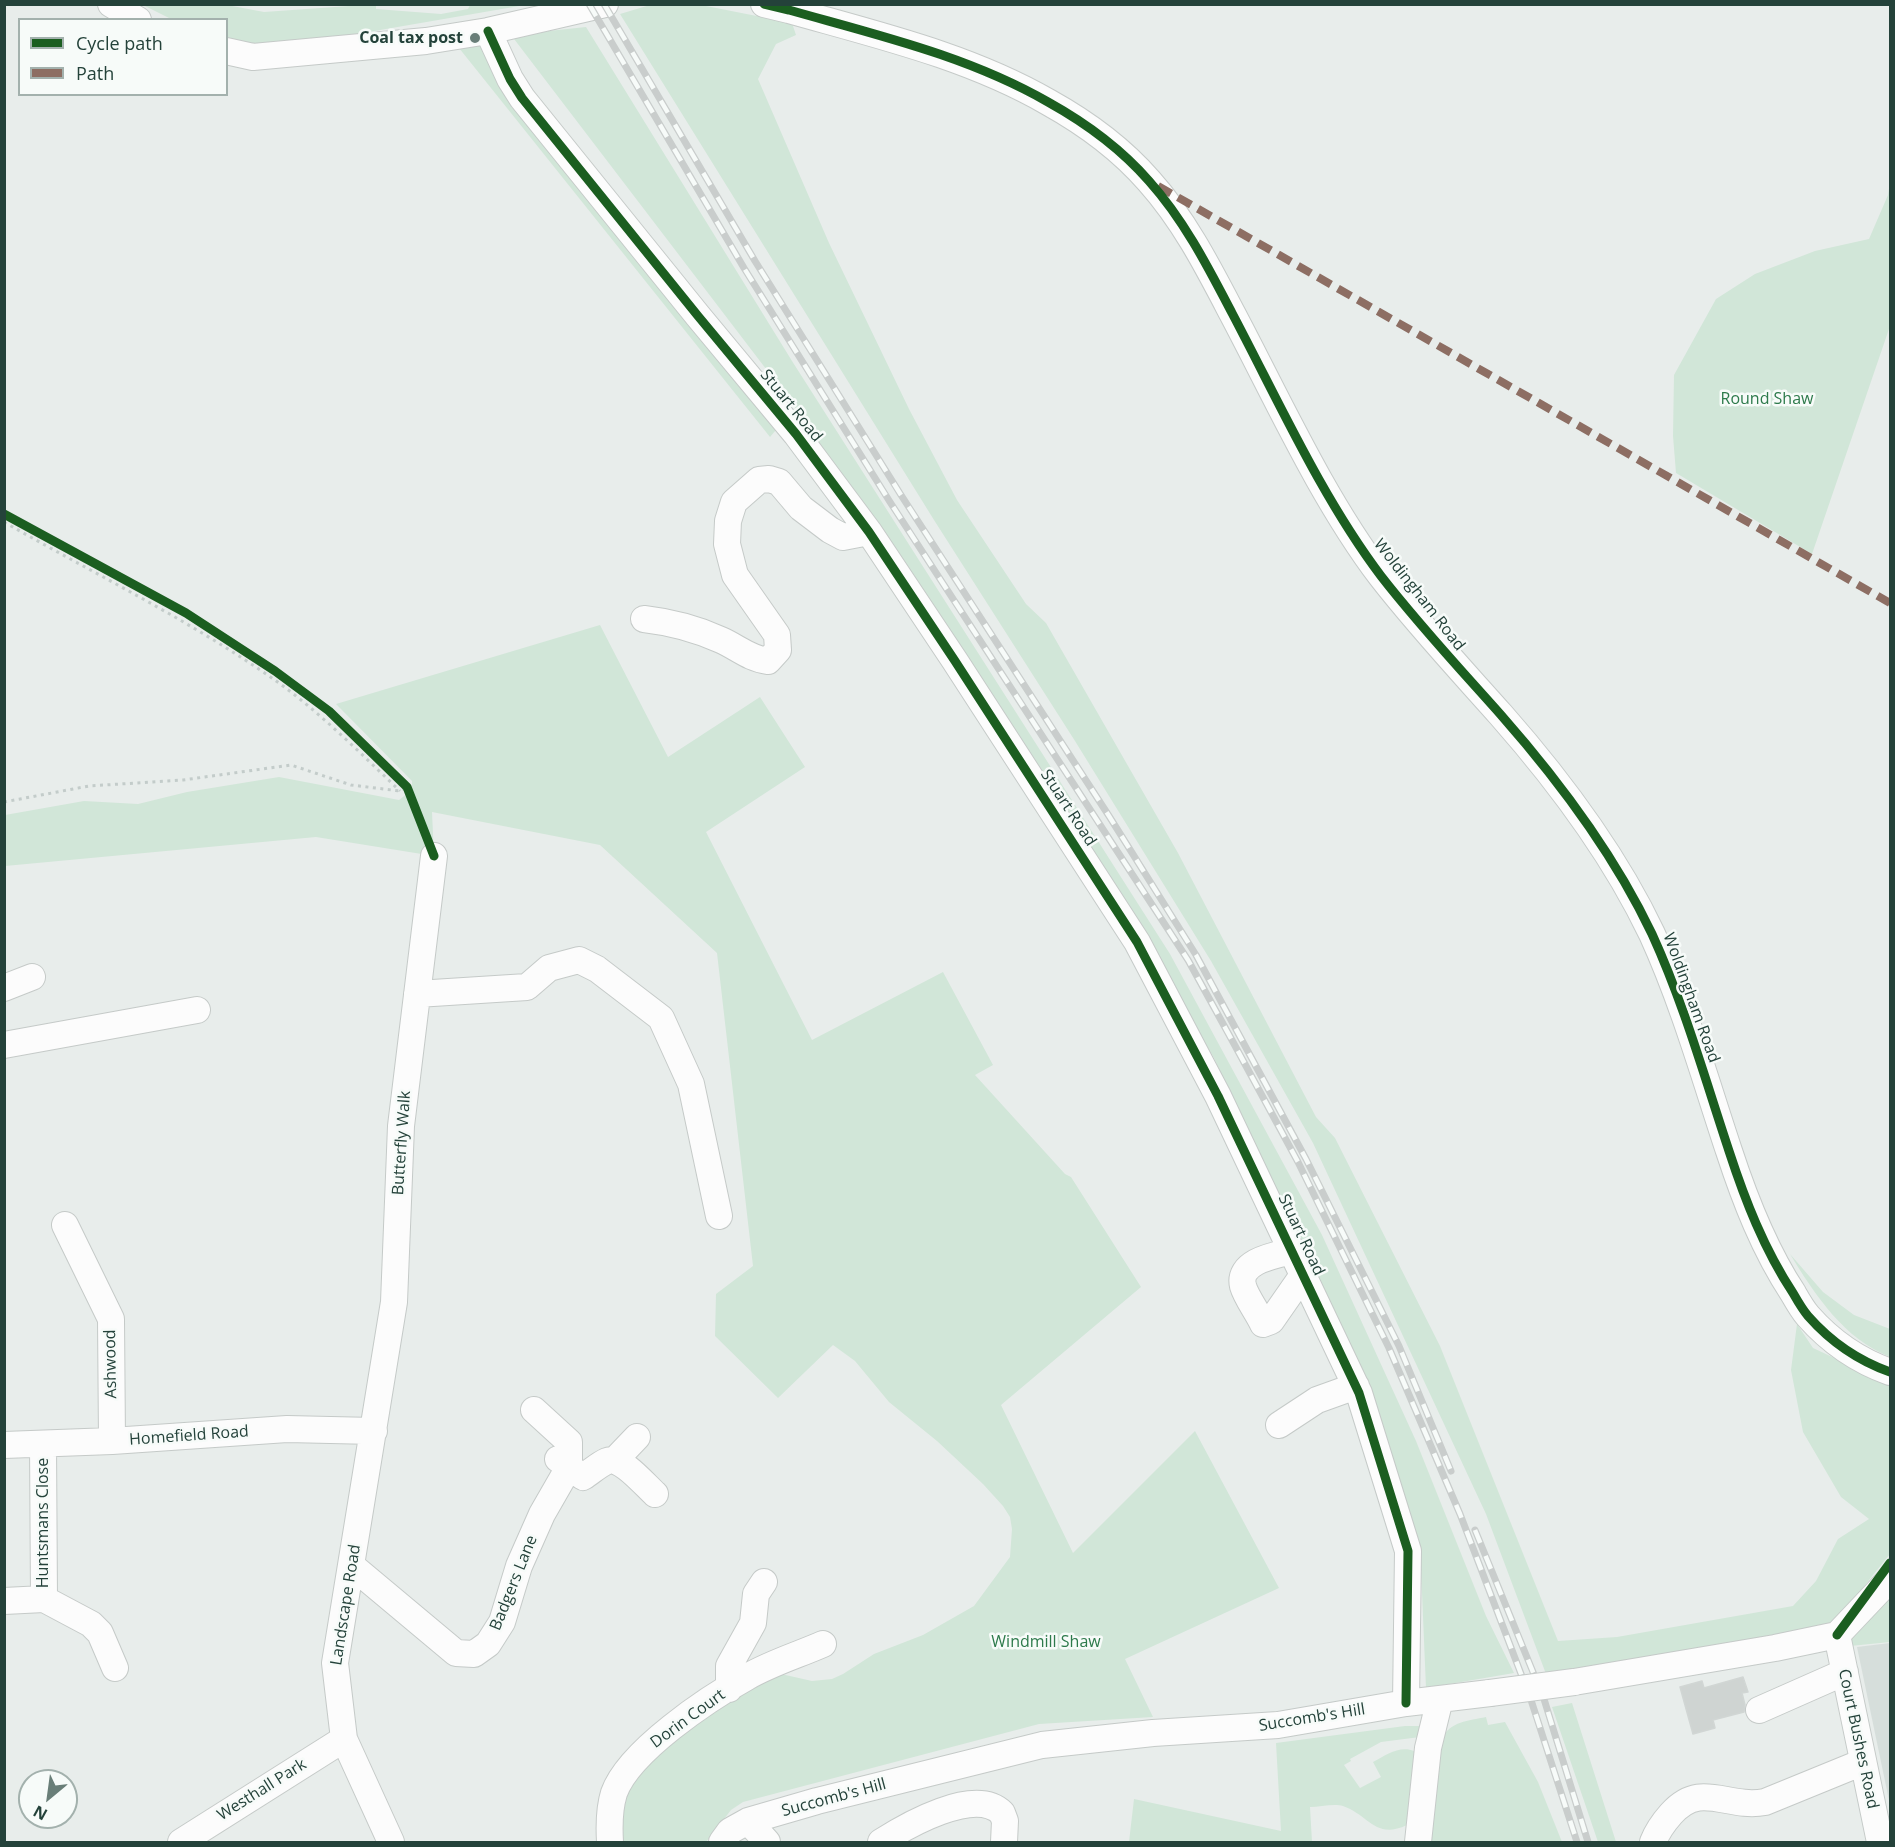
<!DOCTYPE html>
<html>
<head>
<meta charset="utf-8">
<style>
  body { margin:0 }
  #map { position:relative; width:1895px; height:1847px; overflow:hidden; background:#e8edeb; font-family:"Open Sans",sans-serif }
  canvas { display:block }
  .frame { position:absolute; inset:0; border:6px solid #24423a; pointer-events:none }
  .legend { position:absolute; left:18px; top:18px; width:210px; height:78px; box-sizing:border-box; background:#f7fbf9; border:2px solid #a3b1ad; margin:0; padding:8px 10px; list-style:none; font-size:18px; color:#24423a }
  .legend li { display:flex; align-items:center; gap:12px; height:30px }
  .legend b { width:30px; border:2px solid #a3b1ad }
  .north { position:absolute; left:18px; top:1769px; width:60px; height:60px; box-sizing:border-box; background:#f7fbf9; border:2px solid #a3b1ad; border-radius:50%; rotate:209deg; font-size:16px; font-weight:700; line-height:24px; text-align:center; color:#24423a }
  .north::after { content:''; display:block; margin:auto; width:21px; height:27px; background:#697e78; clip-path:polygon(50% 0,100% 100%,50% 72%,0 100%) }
</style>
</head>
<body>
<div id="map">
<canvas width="1895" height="1847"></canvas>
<div class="frame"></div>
<ul class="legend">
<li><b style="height:8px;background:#1b5e20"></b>Cycle path</li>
<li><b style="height:8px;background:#8d6e63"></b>Path</li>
</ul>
<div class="north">N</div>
</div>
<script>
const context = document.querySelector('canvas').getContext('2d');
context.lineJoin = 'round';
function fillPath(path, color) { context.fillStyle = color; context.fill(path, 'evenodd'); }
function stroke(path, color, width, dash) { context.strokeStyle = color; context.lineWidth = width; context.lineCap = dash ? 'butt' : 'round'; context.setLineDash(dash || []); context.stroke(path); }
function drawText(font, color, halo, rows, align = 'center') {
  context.font = font + ' "Open Sans",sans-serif'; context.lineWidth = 5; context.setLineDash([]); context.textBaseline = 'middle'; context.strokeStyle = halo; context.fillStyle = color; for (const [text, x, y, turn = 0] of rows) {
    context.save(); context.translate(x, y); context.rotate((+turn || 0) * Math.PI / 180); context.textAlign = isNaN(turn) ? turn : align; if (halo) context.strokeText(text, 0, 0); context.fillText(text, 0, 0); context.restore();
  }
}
fillPath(new Path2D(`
  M1890 1643V1805L1857 1647Z`), '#d6dedb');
fillPath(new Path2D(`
  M376 4V9L441 14 468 9 470 5H525L357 34 264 46 227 37 226 20 171 19 143 5H227L264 12 349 6 352 5Z
  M650 5H701L792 23 796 35 776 44 758 79 829 243 909 409 957 500 1026 604 1046 623 1178 853 1316 1117 1335 1138 1440 1346 1558 1641 1617 1637 1793 1606 1816 1581 1838 1539 1869 1519 1841 1497 1803 1432 1791 1370 1797 1324 1813 1348 1890 1384V1554L1832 1626 1546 1674 1486 1514 1313 1143 1211 961 1075 741 934 520 620 14Z
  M586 27 792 361 1170 954 1322 1235 1416 1441 1486 1616 1514 1673 1426 1688 1420 1545 1367 1385 1214 1058 1086 845 915 585 792 403 511 35Z
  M493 36 654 256 781 424 770 437 459 48Z
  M1890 182V326L1812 554 1676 473 1673 436 1674 375 1716 299 1755 274 1815 251 1869 239 1888 195Z
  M600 625 668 757 760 697 805 767 706 832 812 1040 943 972 993 1065 975 1075 1065 1174 1071 1177 1141 1287 1001 1405 1073 1553 1195 1431 1279 1588 1125 1659 1153 1717 1039 1724 743 1802 731 1810 706 1842H616L617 1811 632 1776 759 1669 812 1681 832 1679 843 1674 874 1654 923 1635 974 1606 1010 1557 1012 1529 1010 1517 1003 1506 983 1484 937 1441 889 1402 855 1361 833 1345 778 1398 715 1336 716 1294 753 1266 717 953 600 845 432 812 434 856 316 837 5 866V815L84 801 138 804 187 792 279 777 399 800 412 790V781L336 704Z
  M1790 1254 1823 1292 1854 1315 1890 1329V1357C1844 1339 1815 1295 1790 1254Z
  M1890 1596V1642L1850 1646 1849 1635Z
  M1572 1703 1616 1842H1598L1552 1707Z
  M1486 1717 1488 1725 1505 1722 1538 1782 1562 1842H1430L1441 1739C1451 1721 1468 1721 1486 1717Z
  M1405 1726H1420V1737L1381 1742 1350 1759 1351 1761 1344 1765 1360 1788 1381 1777 1373 1762C1386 1755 1400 1745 1414 1751L1416 1759 1409 1818 1407 1825C1375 1840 1369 1815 1343 1806 1334 1803 1320 1807 1310 1807L1312 1842H1129L1134 1799 1281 1831 1276 1743Z`), '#d1e6d8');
const building = new Path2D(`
  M1743 1677 1748 1692 1742 1693 1745 1705 1744 1712 1713 1720 1715 1728 1693 1734 1680 1687 1702 1681 1704 1688Z`);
fillPath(building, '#cfd4d2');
stroke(building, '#d1d6d4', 1.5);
const minor = new Path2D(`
  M111 4 138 20
  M764 4 789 10C877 35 968 56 1048 102 1084 122 1122 150 1149 181 1184 220 1208 267 1232 313 1278 400 1322 498 1381 576 1419 625 1461 670 1501 715 1560 782 1614 854 1652 934 1684 1004 1705 1079 1729 1151 1745 1200 1764 1249 1793 1293 1797 1300 1802 1309 1808 1316 1830 1341 1859 1361 1890 1372
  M488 31 510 79 522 98 698 316 796 434 869 532 955 661 1137 942 1218 1096 1359 1393 1408 1551 1406 1703
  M226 51 253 57 426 41 488 31 605 4
  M644 619C670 622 697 629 721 640 737 647 750 659 768 661L778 650 777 635 735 575 727 544 728 521 734 502 759 480 769 479 779 482 801 508 830 530 843 537 869 532
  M4 988 32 977
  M417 994 527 987 549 968 579 960 597 969 661 1018 691 1084 719 1216
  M4 1045 197 1010
  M65 1225 111 1319 112 1441
  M1292 1251C1276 1255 1237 1261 1243 1286 1246 1297 1258 1313 1263 1324L1271 1321 1303 1275
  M1279 1425 1317 1400 1356 1386
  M4 1445 112 1441 287 1429 374 1431
  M558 1459 583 1477C591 1472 598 1465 607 1461 620 1455 645 1485 655 1494
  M615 1460 637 1437
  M352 1566 456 1653 474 1654 488 1644 502 1622 519 1566 542 1514 569 1467V1442L534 1410
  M44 1599 91 1624 100 1633 115 1668
  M4 1601 44 1599 43 1444
  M1837 1635 1880 1842
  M1574 1682 1775 1648 1837 1635 1890 1579
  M729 1689V1666L753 1623 756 1594 764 1582
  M1759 1710 1845 1672
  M748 1821 767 1842
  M181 1842 344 1739
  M391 1842 344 1739 335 1663 394 1302 401 1126 434 856
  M610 1842C609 1825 609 1809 614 1793 629 1751 709 1698 747 1677 771 1663 798 1655 823 1644
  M722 1842 730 1831 748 1821 817 1801 1042 1745 1153 1733 1278 1725 1406 1703 1490 1693
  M881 1842C906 1826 975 1786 1002 1813L1005 1821 1004 1842
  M1418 1842 1428 1748 1440 1699
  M1653 1842C1657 1832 1663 1823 1671 1814 1701 1780 1726 1809 1765 1802L1863 1762`);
stroke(minor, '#c5cac8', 28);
stroke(new Path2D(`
  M4 522C93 573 185 618 269 676 317 709 358 751 400 791
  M4 802 89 786 183 780 291 765 351 785 400 791 407 787`), '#c3ccca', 3, [3, 4.5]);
stroke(minor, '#fcfcfc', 26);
const rail = new Path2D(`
  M589 4 744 268 890 502 1188 960 1233 1042 1298 1162 1389 1348 1460 1514 1531 1700 1577 1842
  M604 4 755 261 901 495 1109 816 1196 955 1306 1159 1399 1346 1451 1471
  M1475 1530 1544 1699 1588 1842`);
stroke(rail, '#c9cdcc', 7);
stroke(rail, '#f7fbf9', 4.5, [14]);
const minorBridge = new Path2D(`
  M1490 1693 1574 1682`);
stroke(minorBridge, '#c5cac8', 28, []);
stroke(minorBridge, '#fcfcfc', 26);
stroke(new Path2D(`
  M1158 186 1890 603`), '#8d6e63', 8, [15, 8]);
stroke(new Path2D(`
  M764 4 789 10C877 35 968 56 1048 102 1084 122 1122 150 1149 181 1184 220 1208 267 1232 313 1278 400 1322 498 1381 576 1419 625 1461 670 1501 715 1560 782 1614 854 1652 934 1684 1004 1705 1079 1729 1151 1745 1200 1764 1249 1793 1293 1797 1300 1802 1309 1808 1316 1830 1341 1859 1361 1890 1372
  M488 31 510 79 522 98 698 316 796 434 869 532 955 661 1137 942 1218 1096 1359 1393 1408 1551 1406 1703
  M4 514 186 613 275 671 329 711 407 787 434 856
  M1837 1635 1890 1563`), '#1b5e20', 9);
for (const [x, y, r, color] of [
  [475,38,6,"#697e78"]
]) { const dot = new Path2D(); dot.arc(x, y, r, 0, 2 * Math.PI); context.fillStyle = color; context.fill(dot); stroke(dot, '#f7fbf9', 2); }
drawText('bold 16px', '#24423a', '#f7fbf9', [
  ["Coal tax post",463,38]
], 'right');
drawText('16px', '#2d7a4b', '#f7fbf9', [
  ["Round Shaw",1767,399],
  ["Windmill Shaw",1046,1642]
]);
drawText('16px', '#24423a', '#f7fbf9', [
  ["Stuart Road",791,406,51],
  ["Woldingham Road",1419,595,52],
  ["Stuart Road",1068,808,57],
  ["Woldingham Road",1691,998,70],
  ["Butterfly Walk",402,1143,-86],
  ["Stuart Road",1301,1235,65],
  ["Ashwood",111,1364,-91],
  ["Homefield Road",189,1436,-4],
  ["Huntsmans Close",43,1523,-90],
  ["Badgers Lane",514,1583,-68],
  ["Landscape Road",346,1605,-81],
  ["Succomb's Hill",1312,1718,-9],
  ["Dorin Court",688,1719,-36],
  ["Court Bushes Road",1858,1739,78],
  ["Westhall Park",262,1790,-32],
  ["Succomb's Hill",834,1798,-15]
]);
</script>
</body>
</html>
